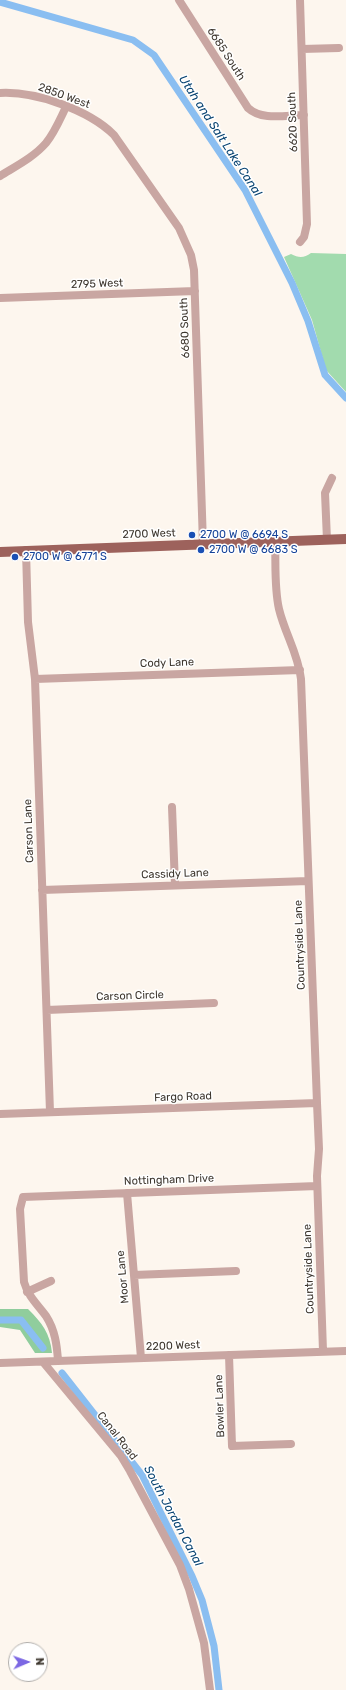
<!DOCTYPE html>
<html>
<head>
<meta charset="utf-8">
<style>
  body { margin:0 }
  #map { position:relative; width:346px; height:1690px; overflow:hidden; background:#fdf6ee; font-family:Rubik,sans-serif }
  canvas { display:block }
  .north { position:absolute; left:8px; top:1642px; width:40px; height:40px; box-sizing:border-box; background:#fff; border:1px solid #b2afac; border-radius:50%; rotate:88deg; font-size:11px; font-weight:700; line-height:16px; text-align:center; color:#3e372f }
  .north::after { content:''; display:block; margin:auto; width:14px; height:18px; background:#7b67e3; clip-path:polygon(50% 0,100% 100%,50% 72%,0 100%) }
</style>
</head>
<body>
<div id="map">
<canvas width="346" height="1690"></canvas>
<div class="north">N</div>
</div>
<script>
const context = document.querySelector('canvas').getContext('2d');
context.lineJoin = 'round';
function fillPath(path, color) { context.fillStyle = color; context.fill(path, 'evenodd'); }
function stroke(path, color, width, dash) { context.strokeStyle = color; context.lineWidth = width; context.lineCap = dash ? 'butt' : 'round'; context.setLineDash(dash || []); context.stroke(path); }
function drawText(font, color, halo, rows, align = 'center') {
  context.font = font + ' Rubik,sans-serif'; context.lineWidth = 3; context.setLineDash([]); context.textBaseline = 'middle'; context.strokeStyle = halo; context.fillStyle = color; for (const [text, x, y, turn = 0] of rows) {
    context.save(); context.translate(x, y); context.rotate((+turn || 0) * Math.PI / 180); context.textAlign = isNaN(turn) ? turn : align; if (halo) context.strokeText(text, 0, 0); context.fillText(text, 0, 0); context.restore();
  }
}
fillPath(new Path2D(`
  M311 253 346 254V392L326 370 312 320 284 257 291 254C299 258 304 258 311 253Z`), '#a2dbae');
fillPath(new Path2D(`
  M0 1309H28C42 1323 50 1333 52 1353H35L20 1330 0 1327Z`), '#90cd9d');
stroke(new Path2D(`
  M0 2 133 40 154 55 245 190 292 283 308 321 325 375 346 398
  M0 1320H21L43 1348
  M62 1373 142 1475 192 1576 202 1600 214 1646 219 1690`), '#8abef1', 7);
stroke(new Path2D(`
  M179 0 248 108C262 121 286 115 304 115
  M300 0 307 224 304 237 300 242
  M302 49 339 48
  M0 93C35 91 89 110 114 135L179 228 191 255 194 270 203 544
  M0 176C16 166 34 157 46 143 55 132 60 119 66 107
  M0 298 195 291
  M327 540 325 493 332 478
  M275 541C276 564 274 587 279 609 285 634 298 653 301 679L317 1103 319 1149 317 1176 323 1351
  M26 550 28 622 35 679 50 1112
  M35 679 300 670
  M172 807 175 885
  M42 890 308 881
  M47 1010 214 1003
  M0 1114 317 1103
  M127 1193 141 1358
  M134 1275 236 1271
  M27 1292 51 1281
  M229 1355 232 1446 291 1444
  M58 1361C57 1345 55 1330 46 1316 37 1304 28 1296 24 1282L20 1209 23 1197 317 1186
  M43 1362 121 1456 130 1471 180 1565 189 1589 204 1643 210 1690
  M0 1363 346 1351`), '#c9a6a2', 8);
stroke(new Path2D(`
  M0 552 346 539`), '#9d625c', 10);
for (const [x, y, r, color] of [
  [192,535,4,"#1a4fb4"],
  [201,550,4,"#1a4fb4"],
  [15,557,4,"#1a4fb4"]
]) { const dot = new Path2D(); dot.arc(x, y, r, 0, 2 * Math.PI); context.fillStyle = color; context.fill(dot); stroke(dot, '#fff', 1.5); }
drawText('11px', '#3e372f', '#fff', [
  ["6685 South",226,54,57],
  ["2850 West",64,96,20],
  ["6620 South",293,122,-92],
  ["2795 West",97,284,-2],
  ["6680 South",185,328,-92],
  ["2700 West",149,534,-2],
  ["Cody Lane",167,663,-2],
  ["Carson Lane",29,831,-92],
  ["Cassidy Lane",175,874,-2],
  ["Countryside Lane",300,945,-92],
  ["Carson Circle",130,996,-2],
  ["Fargo Road",183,1097,-2],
  ["Nottingham Drive",169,1180,-2],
  ["Countryside Lane",309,1269,-92],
  ["Moor Lane",123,1277,-95],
  ["2200 West",173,1346,-2],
  ["Bowler Lane",220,1406,-92],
  ["Canal Road",117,1436,52]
]);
drawText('11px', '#164399', '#fff', [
  ["2700 W @ 6694 S",200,535],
  ["2700 W @ 6683 S",209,550],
  ["2700 W @ 6771 S",23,557]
], 'left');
drawText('italic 12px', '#094472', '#fff', [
  ["Utah and Salt Lake Canal",220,136,57],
  ["South Jordan Canal",173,1516,62]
]);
</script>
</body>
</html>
